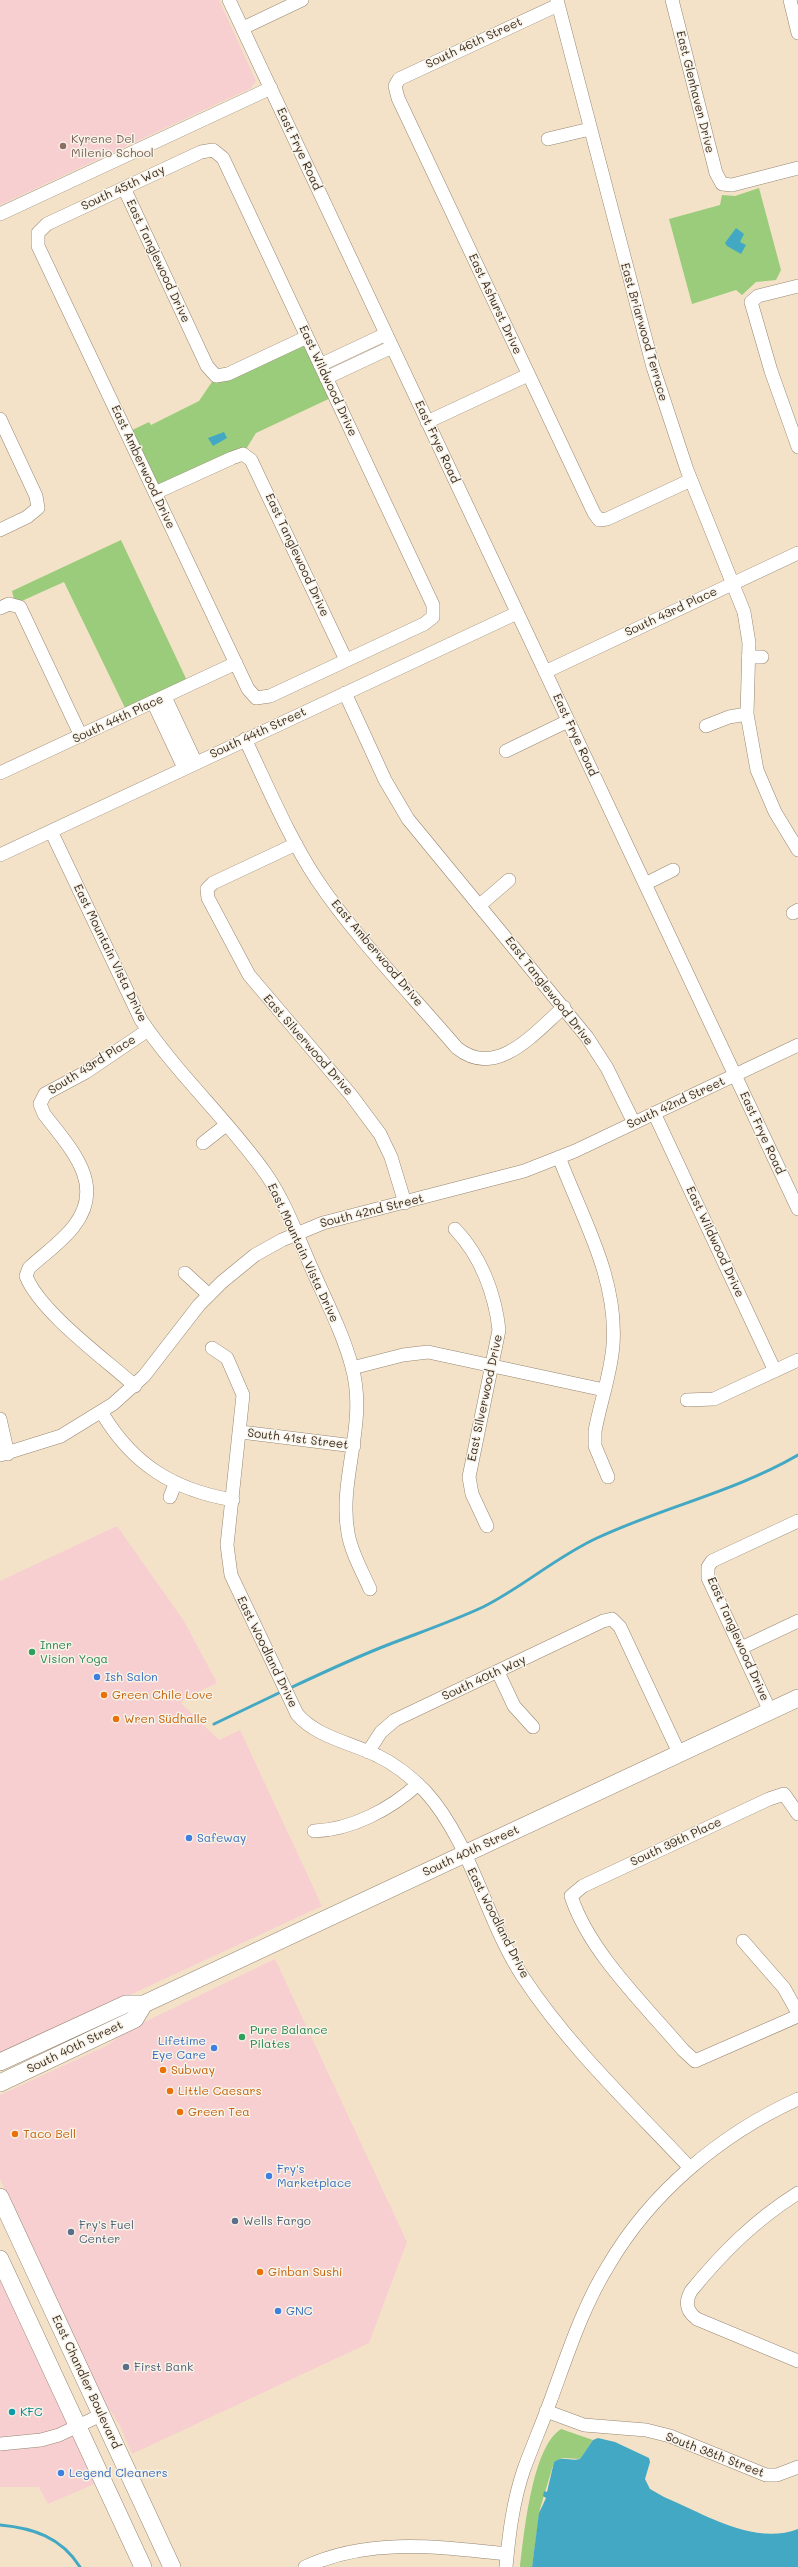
<!DOCTYPE html>
<html>
<head>
<meta charset="utf-8">
<style>
  body { margin:0 }
  canvas { display:block; background:#f3e2c7 }
</style>
</head>
<body>
<canvas width="798" height="2567"></canvas>
<script>
const context = document.querySelector('canvas').getContext('2d');
context.lineJoin = 'round';
function fillPath(path, color) { context.fillStyle = color; context.fill(path, 'evenodd'); }
function stroke(path, color, width, dash) { context.strokeStyle = color; context.lineWidth = width; context.lineCap = dash ? 'butt' : 'round'; context.setLineDash(dash || []); context.stroke(path); }
function drawText(font, color, halo, rows, align = 'center') {
  context.font = font + ' Mali,sans-serif'; context.lineWidth = 3; context.setLineDash([]); context.textBaseline = 'middle'; context.strokeStyle = halo; context.fillStyle = color; for (const [text, x, y, turn = 0] of rows) {
    context.save(); context.translate(x, y); context.rotate((+turn || 0) * Math.PI / 180); context.textAlign = isNaN(turn) ? turn : align; if (halo) context.strokeText(text, 0, 0); context.fillText(text, 0, 0); context.restore();
  }
}
fillPath(new Path2D(`
  M0 0H219L256 81 251 88 0 205Z
  M117 1526 184 1621 217 1683 185 1698 181 1703 219 1740 240 1730 322 1906 0 2055V1581Z
  M275 1959 407 2242 369 2343 132 2454 119 2424 104 2401 0 2179V2095L106 2046 132 2028Z
  M0 2277 97 2483 48 2504 39 2487H0Z`), '#f7cfd1');
fillPath(new Path2D(`
  M759 188 781 270 776 280 756 282 742 295 736 290 692 304 669 219 720 205 722 195 735 196Z
  M307 337 335 396 256 433 243 454 155 493 126 433 149 422 151 425 199 401 216 376Z
  M121 540 189 685 128 714 64 582 15 604 12 591Z
  M561 2429 593 2440 580 2459 563 2458 554 2462 540 2509 532 2567H520C524 2534 532 2447 561 2429Z`), '#9acc7c');
fillPath(new Path2D(`
  M736 228 744 234 740 242 746 245 741 254 727 246 725 243Z
  M224 432 227 438 213 446 208 438Z
  M598 2438 615 2442 649 2458 650 2462 645 2479 650 2489 664 2497C705 2514 754 2546 798 2529V2567H532L539 2513 546 2498 543 2496 544 2491 547 2492 554 2462C563 2455 570 2462 580 2459L593 2440Z`), '#43a8c3');
stroke(new Path2D(`
  M288 1689C322 1673 356 1657 390 1644 421 1632 453 1621 483 1607 523 1587 556 1557 597 1538 663 1507 734 1492 798 1455
  M214 1724 283 1691
  M0 2525C33 2528 61 2537 80 2567`), '#43a8c3', 3);
const minor = new Path2D(`
  M229 0 798 1209
  M557 0 653 367 687 470 744 612 749 643 747 714 757 770 775 812 798 850
  M672 0 716 173 722 184 732 185 798 168
  M790 0 798 33
  M558 5 399 79 395 86 398 98 594 513 599 520 607 519 691 480
  M243 28 302 0
  M548 139 590 129
  M213 150 223 158 433 605V617L424 624 270 696 256 698 248 689 38 246V233L47 224 201 152Z
  M124 188 207 366 216 376 228 374 307 337
  M0 214 271 88
  M798 286 758 296 751 302 771 371 798 447
  M320 365 386 334
  M326 378 392 347
  M0 419 36 496 38 508 27 517 0 530
  M427 422 528 375
  M155 493 232 458 243 454 251 460 346 660
  M0 608 9 604 20 607 81 736
  M748 657H762
  M545 672 798 553
  M345 693 385 780 408 819 587 1037 607 1068 634 1123
  M165 697 196 763
  M153 702 184 768
  M706 726 729 717 747 714
  M245 739C268 787 288 836 317 880 356 938 411 994 457 1048 497 1080 535 1032 564 1007
  M506 751 568 721
  M0 773 236 663
  M51 831 141 1020C178 1075 228 1120 266 1174 286 1203 298 1238 312 1269 326 1301 343 1333 352 1367 368 1424 338 1479 348 1533 351 1552 362 1571 370 1589
  M296 844 213 883 207 889 208 898 249 975 351 1095 380 1134 391 1157 405 1203
  M0 855 517 613
  M645 884 673 870
  M480 905 509 880
  M793 913 798 910
  M654 1113 775 1371
  M203 1143 226 1125
  M559 1157C582 1218 618 1278 613 1345 611 1374 600 1403 595 1431V1446L608 1477
  M455 1229C481 1256 495 1294 499 1330L469 1477 472 1494 487 1526
  M185 1273 209 1295
  M212 1348 227 1358 243 1395 227 1545 231 1575 297 1714C316 1737 352 1743 378 1756 395 1764 412 1778 425 1791 472 1843 485 1919 523 1977 569 2047 633 2107 690 2168
  M352 1368 403 1355 428 1352 604 1390
  M135 1386C105 1359 40 1312 26 1276L29 1268C44 1254 62 1242 74 1226 107 1184 69 1147 44 1114L40 1104 45 1094 86 1072 148 1030
  M687 1400 714 1399 798 1360
  M102 1413C133 1465 174 1490 233 1500
  M0 1419 8 1454
  M241 1432 354 1446
  M0 1455 61 1436 113 1404 144 1376 199 1305 222 1282 255 1255 282 1240 323 1223 524 1171 575 1151 798 1045
  M170 1497 175 1484
  M741 1648 798 1621
  M498 1672 514 1706 533 1727
  M770 1711 708 1578V1567L712 1561 798 1521
  M368 1752 381 1732 395 1720 603 1621 612 1619 620 1627 679 1753
  M798 1814 784 1794 769 1799 583 1886 571 1896C589 1952 645 2005 683 2050L695 2061 798 2016
  M314 1831C351 1830 391 1809 418 1784
  M743 1941 784 1988 798 2013
  M798 2193C755 2220 723 2252 691 2291 685 2302 686 2311 697 2319L798 2361
  M546 2411 584 2425 646 2430 670 2436 766 2475H777L798 2467
  M0 2444 41 2440 59 2435 101 2415
  M305 2567C369 2537 439 2547 507 2554
  M506 2567C509 2534 513 2501 524 2469 532 2447 542 2424 550 2402 567 2356 582 2308 608 2266 651 2192 721 2134 798 2099`);
const major = new Path2D(`
  M0 2062 126 2004H144L798 1698
  M0 2083 135 2019 144 2004
  M0 2197 172 2567
  M0 2259 143 2567`);
stroke(minor, '#978672', 14);
stroke(major, '#978672', 18);
stroke(minor, '#fff', 13);
stroke(major, '#fff', 17);
for (const [x, y, r, color] of [
  [63,146,4,"#8d6e63"],
  [32,1652,4,"#2e9e5b"],
  [97,1677,4,"#3f7fe0"],
  [104,1695,4,"#e8710a"],
  [116,1719,4,"#e8710a"],
  [189,1838,4,"#3f7fe0"],
  [242,2037,4,"#2e9e5b"],
  [214,2048,4,"#3f7fe0"],
  [163,2070,4,"#e8710a"],
  [170,2091,4,"#e8710a"],
  [180,2112,4,"#e8710a"],
  [15,2134,4,"#e8710a"],
  [269,2176,4,"#3f7fe0"],
  [235,2221,4,"#5c6f8a"],
  [71,2232,4,"#5c6f8a"],
  [260,2272,4,"#e8710a"],
  [278,2311,4,"#3f7fe0"],
  [126,2367,4,"#5c6f8a"],
  [12,2412,4,"#0f9aa8"],
  [61,2473,4,"#3f7fe0"]
]) { const dot = new Path2D(); dot.arc(x, y, r, 0, 2 * Math.PI); context.fillStyle = color; context.fill(dot); stroke(dot, '#f7f3e8', 1.5); }
drawText('12px', '#3b2a1e', '#f7f3e8', [
  ["South 46th Street",474,43,-25],
  ["East Glenhaven Drive",695,92,76],
  ["East Frye Road",299,149,65],
  ["South 45th Way",123,188,-25],
  ["East Tanglewood Drive",158,261,65],
  ["East Ashurst Drive",495,304,65],
  ["East Briarwood Terrace",644,332,74],
  ["East Wildwood Drive",328,381,65],
  ["East Frye Road",437,442,65],
  ["East Amberwood Drive",143,467,65],
  ["East Tanglewood Drive",297,555,65],
  ["South 43rd Place",671,612,-25],
  ["South 44th Place",118,719,-25],
  ["South 44th Street",258,733,-25],
  ["East Frye Road",575,735,65],
  ["East Mountain Vista Drive",110,953,64],
  ["East Amberwood Drive",377,953,50],
  ["East Tanglewood Drive",549,991,52],
  ["East Silverwood Drive",308,1045,49],
  ["South 43rd Place",92,1065,-32],
  ["South 42nd Street",676,1103,-25],
  ["East Frye Road",762,1133,65],
  ["South 42nd Street",372,1211,-14],
  ["East Wildwood Drive",715,1242,65],
  ["East Mountain Vista Drive",303,1253,65],
  ["East Silverwood Drive",485,1398,-78],
  ["South 41st Street",298,1439,7],
  ["East Tanglewood Drive",738,1639,66],
  ["East Woodland Drive",267,1652,64],
  ["South 40th Way",484,1678,-25],
  ["South 39th Place",676,1842,-25],
  ["South 40th Street",471,1851,-25],
  ["East Woodland Drive",498,1923,63],
  ["South 40th Street",75,2047,-26],
  ["East Chandler Boulevard",86,2382,65],
  ["South 38th Street",715,2455,21]
]);
drawText('12px', '#785e54', '#f7f3e8', [
  ["Kyrene Del",71,139],
  ["Milenio School",71,153]
], 'left');
drawText('12px', '#27864d', '#f7f3e8', [
  ["Inner",40,1645],
  ["Vision Yoga",40,1659],
  ["Pure Balance",250,2030],
  ["Pilates",250,2044]
], 'left');
drawText('12px', '#366cbe', '#f7f3e8', [
  ["Ish Salon",105,1677],
  ["Safeway",197,1838],
  ["Lifetime",206,2041,"right"],
  ["Eye Care",206,2055,"right"],
  ["Fry's",277,2169],
  ["Marketplace",277,2183],
  ["GNC",286,2311],
  ["Legend Cleaners",69,2473]
], 'left');
drawText('12px', '#c56008', '#f7f3e8', [
  ["Green Chile Love",112,1695],
  ["Wren Südhalle",124,1719],
  ["Subway",171,2070],
  ["Little Caesars",178,2091],
  ["Green Tea",188,2112],
  ["Taco Bell",23,2134],
  ["Ginban Sushi",268,2272]
], 'left');
drawText('12px', '#4e5e75', '#f7f3e8', [
  ["Wells Fargo",243,2221],
  ["Fry's Fuel",79,2225],
  ["Center",79,2239],
  ["First Bank",134,2367]
], 'left');
drawText('12px', '#0d838f', '#f7f3e8', [
  ["KFC",20,2412]
], 'left');
</script>
</body>
</html>
